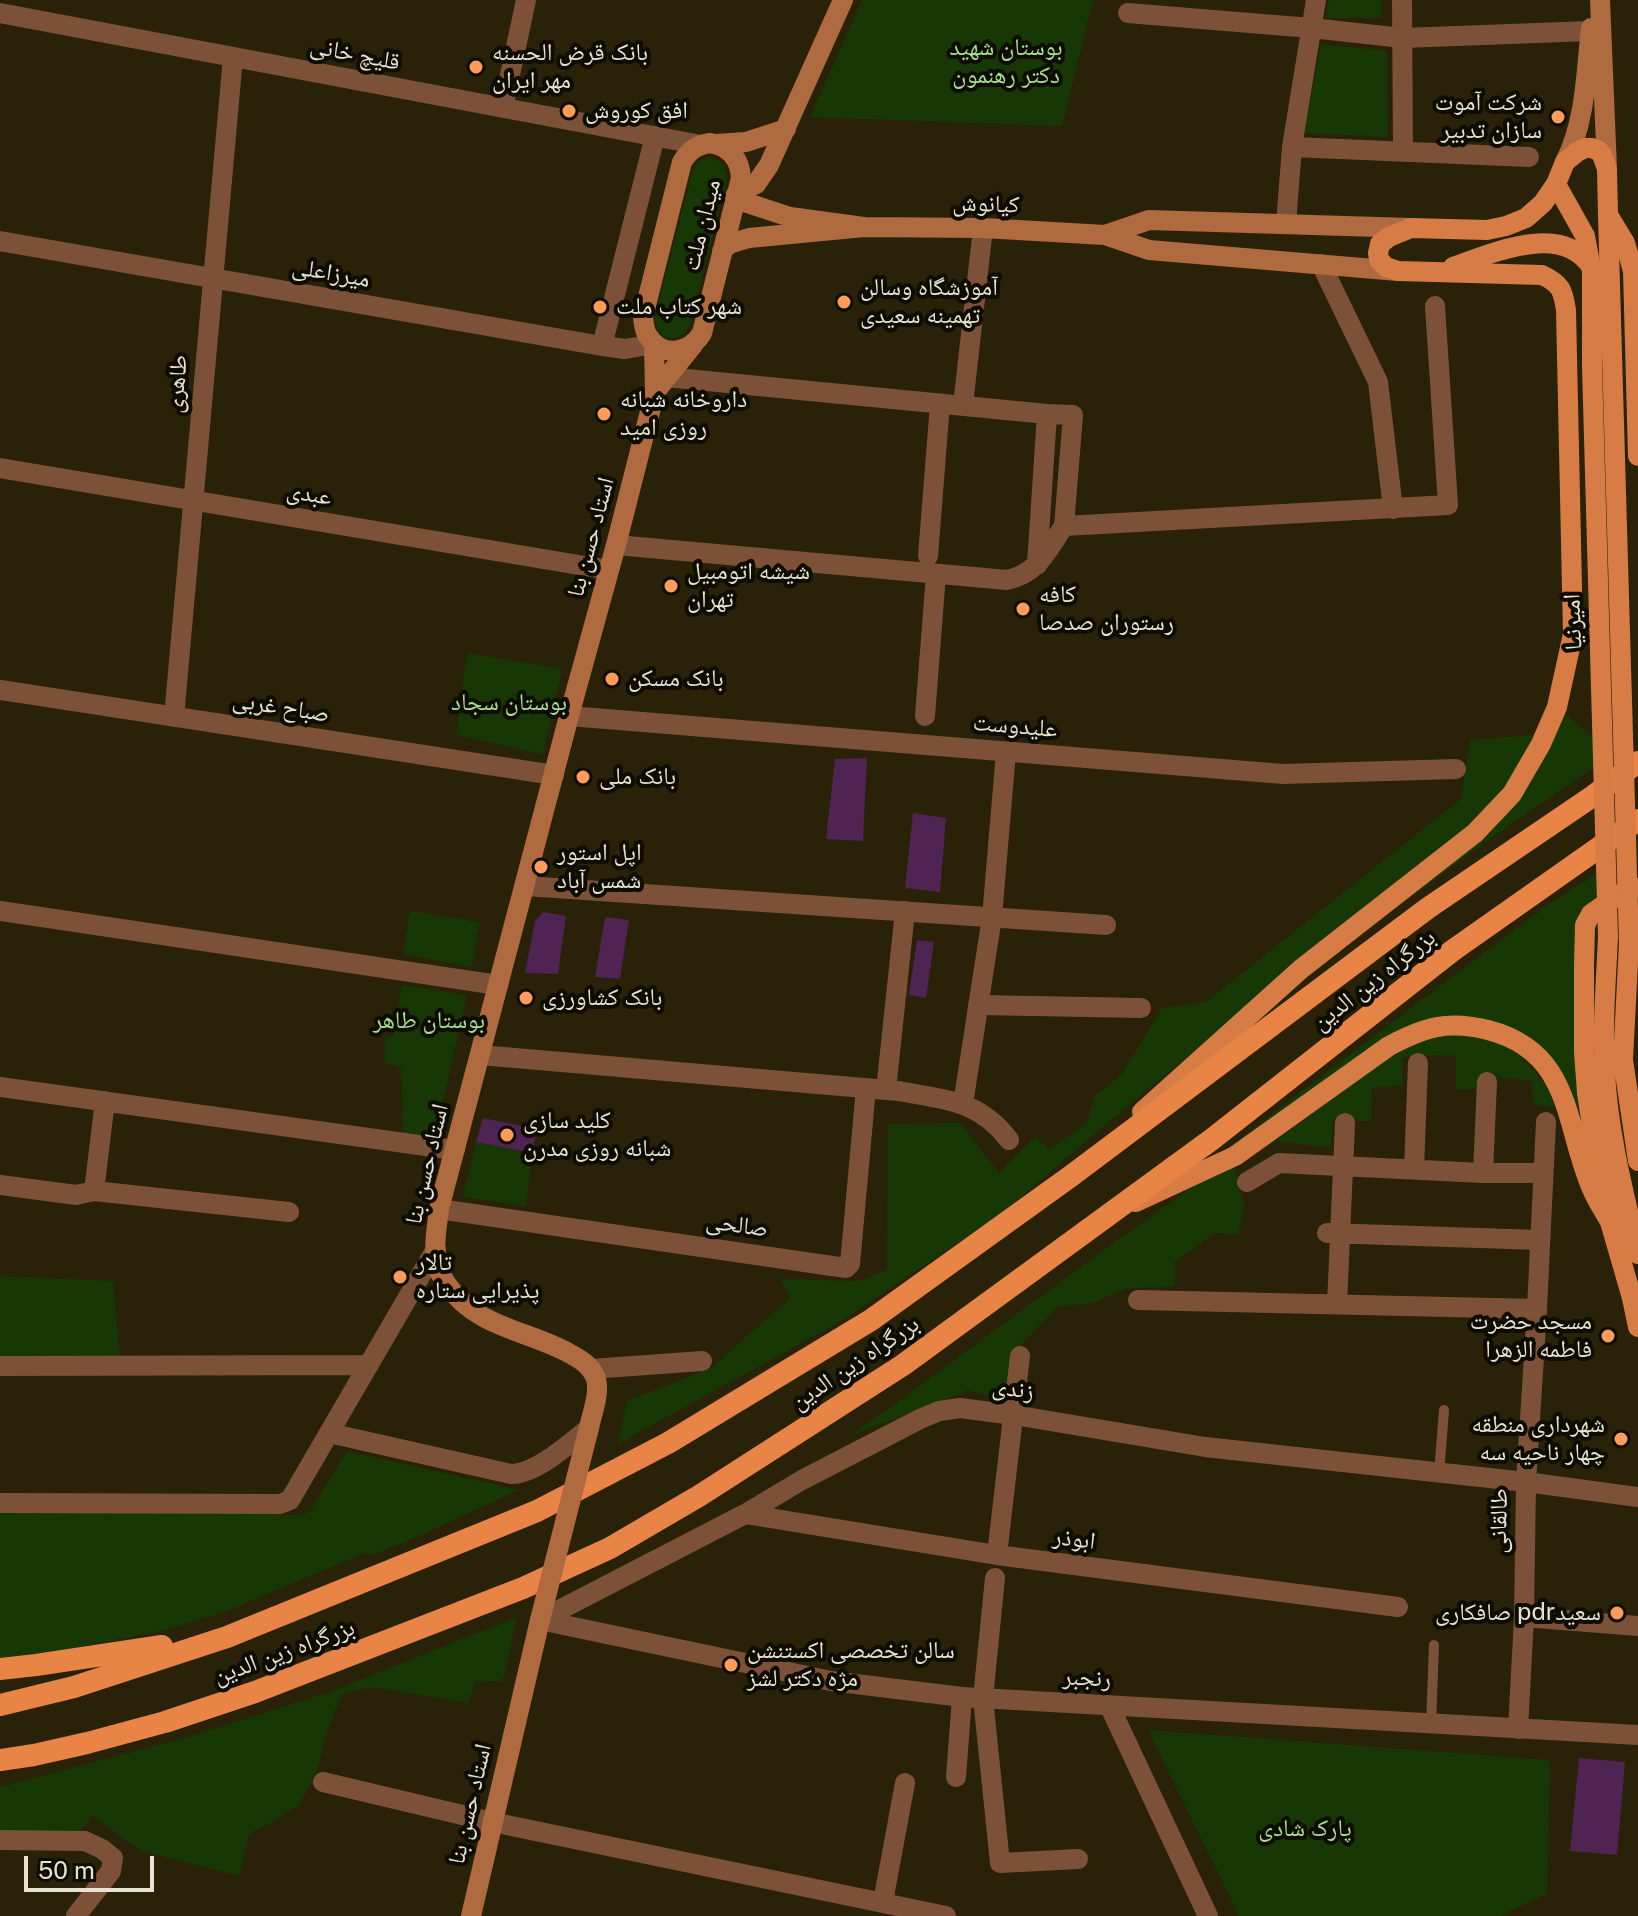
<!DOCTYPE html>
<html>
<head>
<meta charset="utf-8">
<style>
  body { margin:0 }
  #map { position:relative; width:1638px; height:1916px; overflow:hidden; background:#292209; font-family:"Public Sans",sans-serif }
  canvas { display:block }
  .scale { position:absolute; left:24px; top:1856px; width:130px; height:36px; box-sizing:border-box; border:4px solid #e7e3d4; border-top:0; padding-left:10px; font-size:24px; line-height:28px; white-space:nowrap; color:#e7e3d4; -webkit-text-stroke:6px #0f0c03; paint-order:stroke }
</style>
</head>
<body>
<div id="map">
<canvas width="1638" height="1916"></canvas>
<div class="scale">50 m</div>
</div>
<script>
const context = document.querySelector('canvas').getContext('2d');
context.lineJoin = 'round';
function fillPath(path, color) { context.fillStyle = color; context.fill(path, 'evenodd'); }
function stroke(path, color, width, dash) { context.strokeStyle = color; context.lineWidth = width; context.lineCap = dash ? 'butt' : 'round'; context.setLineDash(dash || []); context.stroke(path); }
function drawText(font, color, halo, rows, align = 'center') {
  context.font = font + ' "Public Sans","Noto Naskh Arabic",sans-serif'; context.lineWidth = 8; context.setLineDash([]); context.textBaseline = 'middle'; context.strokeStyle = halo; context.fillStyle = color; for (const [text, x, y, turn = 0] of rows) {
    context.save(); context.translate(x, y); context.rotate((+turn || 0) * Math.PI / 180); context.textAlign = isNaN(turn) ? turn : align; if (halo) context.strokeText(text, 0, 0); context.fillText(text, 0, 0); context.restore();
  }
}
fillPath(new Path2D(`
  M862 0H1093L1062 126 810 117Z
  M1329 0H1382V18H1326Z
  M1321 44 1387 51 1388 137 1304 133Z
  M706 158C720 157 728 166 727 180L690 324C680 347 654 341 655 316L693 168 696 163Z
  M467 653 562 669 543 754 456 735Z
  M1563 712 1595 739 1596 766C1485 840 1379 920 1273 1001L1474 844Z
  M1535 735 1515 776 1493 805 1470 826 1137 1098 1002 1213 838 1323 618 1444 627 1401 711 1368 790 1298 780 1279 860 1281 887 1270 888 1124 960 1123 999 1173 1035 1137 1049 1149 1087 1123 1094 1097 1122 1074 1162 1008 1206 1002 1461 799 1470 740Z
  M1598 872V896L1581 910 1576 923 1590 1146 1540 1047 1528 1036 1514 1029 1485 1020 1441 1017 1225 1151 1282 1106 1543 908Z
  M410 911 480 922 472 967 403 954Z
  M402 985 467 995 434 1140 403 1133 401 1068 385 1062V1037L394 1035Z
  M1464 1033 1497 1041 1518 1054 1547 1085 1555 1107 1534 1105 1531 1081 1489 1076 1477 1089H1456V1056L1425 1055 1402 1058 1403 1085 1372 1088 1371 1122 1333 1118 1331 1148 1275 1141 1396 1052 1439 1034Z
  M476 1142 532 1153 526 1206 463 1197Z
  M1234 1166 1244 1204 1238 1235 1214 1233 1175 1262V1287L1127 1288 1093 1303 1057 1307 1015 1351 1012 1399 968 1391 849 1436 899 1401 1116 1241 1193 1187Z
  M0 1276 113 1281 120 1358 0 1356Z
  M347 1451 519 1490 421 1535 370 1556 367 1552 227 1611 161 1631 69 1649 0 1658V1509L194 1508 301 1516 311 1510Z
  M517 1617 503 1681 475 1682 468 1703 373 1687 342 1694 325 1736 317 1771 298 1806 249 1835 239 1876 141 1851 93 1816 78 1832 0 1834V1787L195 1735 330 1692Z
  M1148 1730 1550 1760 1547 1894 1500 1916H1239Z`), '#173705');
fillPath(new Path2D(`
  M867 758 863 841 826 839 835 759Z
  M913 813 946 818 940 892 905 888Z
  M543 912 566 916 558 974 525 973 535 921Z
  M605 917 629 920 620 979 595 977Z
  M917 940 934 942 926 998 909 995Z
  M483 1118 537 1129 532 1153 476 1142Z
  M1579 1758 1625 1762 1617 1855 1570 1851Z`), '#4f2352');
stroke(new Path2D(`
  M1439 1474 1444 1410
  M1431 1724 1434 1645`), '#7c5137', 10);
stroke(new Path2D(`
  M1402 0 1403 152
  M0 13 701 145
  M1128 13 1311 28 1403 38 1590 31
  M503 108 526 0
  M1292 147 1529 157
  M1286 224 1292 147 1316 0
  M0 241 602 346 625 349 654 344
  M1321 264 1378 382 1393 509
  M602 346 655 136
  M666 377 1047 414
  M963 405 983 228
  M0 468 609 570
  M1064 526 1448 505 1435 306
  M616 545 1007 580C1038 574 1048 549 1064 526
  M928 556 940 404
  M1037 565 1047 414 1073 415 1064 526
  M0 690 554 775
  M569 716 1283 774 1456 769
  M925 716 936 574
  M174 717 233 57
  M525 886 1106 925
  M0 911 498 985
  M978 1005 1141 1008
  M480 1055 899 1091C945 1100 979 1100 1009 1140
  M0 1087 455 1150
  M886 1090 905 911
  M963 1104 992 917 1006 752
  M1414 1169 1418 1063
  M1483 1173 1487 1082
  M1247 1182 1279 1163 1483 1173H1543
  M0 1185 76 1195 94 1191 289 1212
  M94 1191 105 1101
  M439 1209 846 1268 850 1264 866 1088
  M1327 1233 1540 1240
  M1138 1300 1537 1309
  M1337 1304 1345 1123
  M0 1366 369 1365
  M591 1369 702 1361
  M329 1433 511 1474C536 1474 570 1443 589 1428
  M0 1503 280 1504 290 1500 436 1249
  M745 1514 997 1555 1398 1607
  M997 1555 1020 1356
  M995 1578 983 1698 1000 1863 1078 1859
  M1524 1617 1638 1626
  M540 1620 745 1514 802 1480 920 1419 939 1411 960 1408 1014 1415 1205 1447 1526 1482 1638 1497
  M540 1620 831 1681 962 1697 1638 1735
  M1109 1705 1208 1916
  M1518 1729 1524 1617 1526 1482 1537 1309 1546 1122
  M956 1777 962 1697
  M323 1782 492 1822 946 1916
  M0 1840 85 1841 102 1849 113 1858 111 1871 76 1916
  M883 1902 905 1783`), '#7c5137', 20);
stroke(new Path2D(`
  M1600 0 1607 169
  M710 143C729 146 740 158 741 178L702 333C690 353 662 359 648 336 644 331 644 324 643 317L682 162C689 151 696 145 710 143Z
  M716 144 746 142 786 129
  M1565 162C1586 121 1586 72 1591 28
  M736 194 756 184 769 165 843 0
  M864 227 983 228 1105 235 1149 250 1398 271
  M1105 235 1149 220 1411 228
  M722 251 729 244 749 238 864 227 790 217 735 199
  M655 392 693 345
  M589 1428C592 1413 600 1394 596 1379 591 1364 578 1358 565 1351 524 1330 476 1326 448 1286 443 1279 439 1273 437 1264 433 1246 437 1227 439 1209L569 716 616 545 655 392 654 344
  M471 1916 540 1620`), '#af6a3f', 20);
stroke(new Path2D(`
  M1556 184 1585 236 1591 268
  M1453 267C1493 253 1563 221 1592 268
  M1638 888 1618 895 1591 914 1585 925 1584 966V1052L1587 1093 1594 1139 1604 1182 1610 1222 1632 1298 1638 1327
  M1608 937C1606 982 1602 1027 1605 1072 1608 1133 1624 1194 1638 1254
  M1629 943 1623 1060 1638 1161
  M1142 1112 1301 969 1475 833 1512 794 1541 744 1557 707 1573 634 1566 310C1563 290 1561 284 1542 275L1398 271 1386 267 1379 260 1378 253 1380 244 1389 237 1411 228 1487 230 1506 226 1526 218 1543 203 1556 184 1565 162 1577 152 1585 148H1592L1599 151 1602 155 1607 169 1608 215 1625 243 1633 271 1638 456
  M1136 1202 1235 1156 1389 1046C1425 1027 1447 1020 1488 1030 1573 1052 1564 1125 1592 1189 1597 1201 1604 1211 1610 1222`), '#d67c44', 20);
stroke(new Path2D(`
  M0 1669 36 1665 162 1646
  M0 1705 74 1687 227 1637 537 1511 668 1443 871 1320 1071 1176 1428 908 1593 796 1638 762
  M0 1760 34 1755 87 1743 165 1722 255 1692 523 1588 610 1548 699 1496 903 1365 1211 1140 1452 951 1638 820`), '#e88446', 22);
stroke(new Path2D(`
  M540 1620 589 1428`), '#af6a3f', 20);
stroke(new Path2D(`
  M1608 215 1629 943
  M1592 268V367L1608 937`), '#d67c44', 20);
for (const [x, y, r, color] of [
  [476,67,8,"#ff9b5b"],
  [569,111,8,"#ff9b5b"],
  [1558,117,8,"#ff9b5b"],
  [844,302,8,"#ff9b5b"],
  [600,307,8,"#ff9b5b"],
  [604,414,8,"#ff9b5b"],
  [671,586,8,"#ff9b5b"],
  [1023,609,8,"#ff9b5b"],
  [612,679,8,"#ff9b5b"],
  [583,777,8,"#ff9b5b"],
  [541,867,8,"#ff9b5b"],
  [526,998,8,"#ff9b5b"],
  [507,1135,8,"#ff9b5b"],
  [400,1277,8,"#ff9b5b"],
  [1608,1336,8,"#ff9b5b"],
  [1621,1439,8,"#ff9b5b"],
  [1617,1613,8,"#ff9b5b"],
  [731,1665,8,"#ff9b5b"]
]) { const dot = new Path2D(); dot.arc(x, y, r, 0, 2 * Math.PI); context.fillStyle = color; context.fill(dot); stroke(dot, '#0f0c03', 3); }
drawText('24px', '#a7e18e', '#0f0c03', [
  ["بوستان شهید",1006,48],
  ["دکتر رهنمون",1006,76],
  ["بوستان سجاد",509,703],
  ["بوستان طاهر",429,1021],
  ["پارک شادی",1305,1829]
]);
drawText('24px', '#e7e3d4', '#0f0c03', [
  ["بانک قرض الحسنه",492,53],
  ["مهر ایران",492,81],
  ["شرکت آموت",1542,103,"right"],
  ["سازان تدبیر",1542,131,"right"],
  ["افق کوروش",585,111],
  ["آموزشگاه وسالن",860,288],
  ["تهمینه سعیدی",860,316],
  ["شهر کتاب ملت",616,307],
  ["داروخانه شبانه",620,400],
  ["روزی امید",620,428],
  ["شیشه اتومبیل",687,572],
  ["تهران",687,600],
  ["کافه",1039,595],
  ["رستوران صدصا",1039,623],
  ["بانک مسکن",628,679],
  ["بانک ملی",599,777],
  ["اپل استور",557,853],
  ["شمس آباد",557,881],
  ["بانک کشاورزی",542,998],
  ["کلید سازی",523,1121],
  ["شبانه روزی مدرن",523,1149],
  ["تالار",416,1263],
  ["پذیرایی ستاره",416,1291],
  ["مسجد حضرت",1592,1322,"right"],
  ["فاطمه الزهرا",1592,1350,"right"],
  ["شهرداری منطقه",1605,1425,"right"],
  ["چهار ناحیه سه",1605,1453,"right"],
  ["صافکاری pdrسعید",1601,1613,"right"],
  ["سالن تخصصی اکستنشن",747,1651],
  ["مژه دکتر لشز",747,1679]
], 'left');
drawText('24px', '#e7e3d4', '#0f0c03', [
  ["قلیچ خانی",355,54,11],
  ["کیانوش",986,204,2],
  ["میدان ملت",702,225,-76],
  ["میرزاعلی",331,273,10],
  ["طاهری",177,384,-85],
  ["عبدی",309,494,9],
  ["استاد حسن بنا",591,537,-75],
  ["امیرنیا",1573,622,-92],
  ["صباح غربی",281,707,9],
  ["علیدوست",1015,726,5],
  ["بزرگراه زین الدین",1374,980,-38],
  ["استاد حسن بنا",427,1164,-77],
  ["صالحی",737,1225,8],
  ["بزرگراه زین الدین",855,1363,-34],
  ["زندی",1013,1389,8],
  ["طالقانی",1499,1521,-89],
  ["ابوذر",1074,1539,7],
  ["بزرگراه زین الدین",284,1652,-20],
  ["رنجبر",1087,1678,3],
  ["استاد حسن بنا",470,1804,-77]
]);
</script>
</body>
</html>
